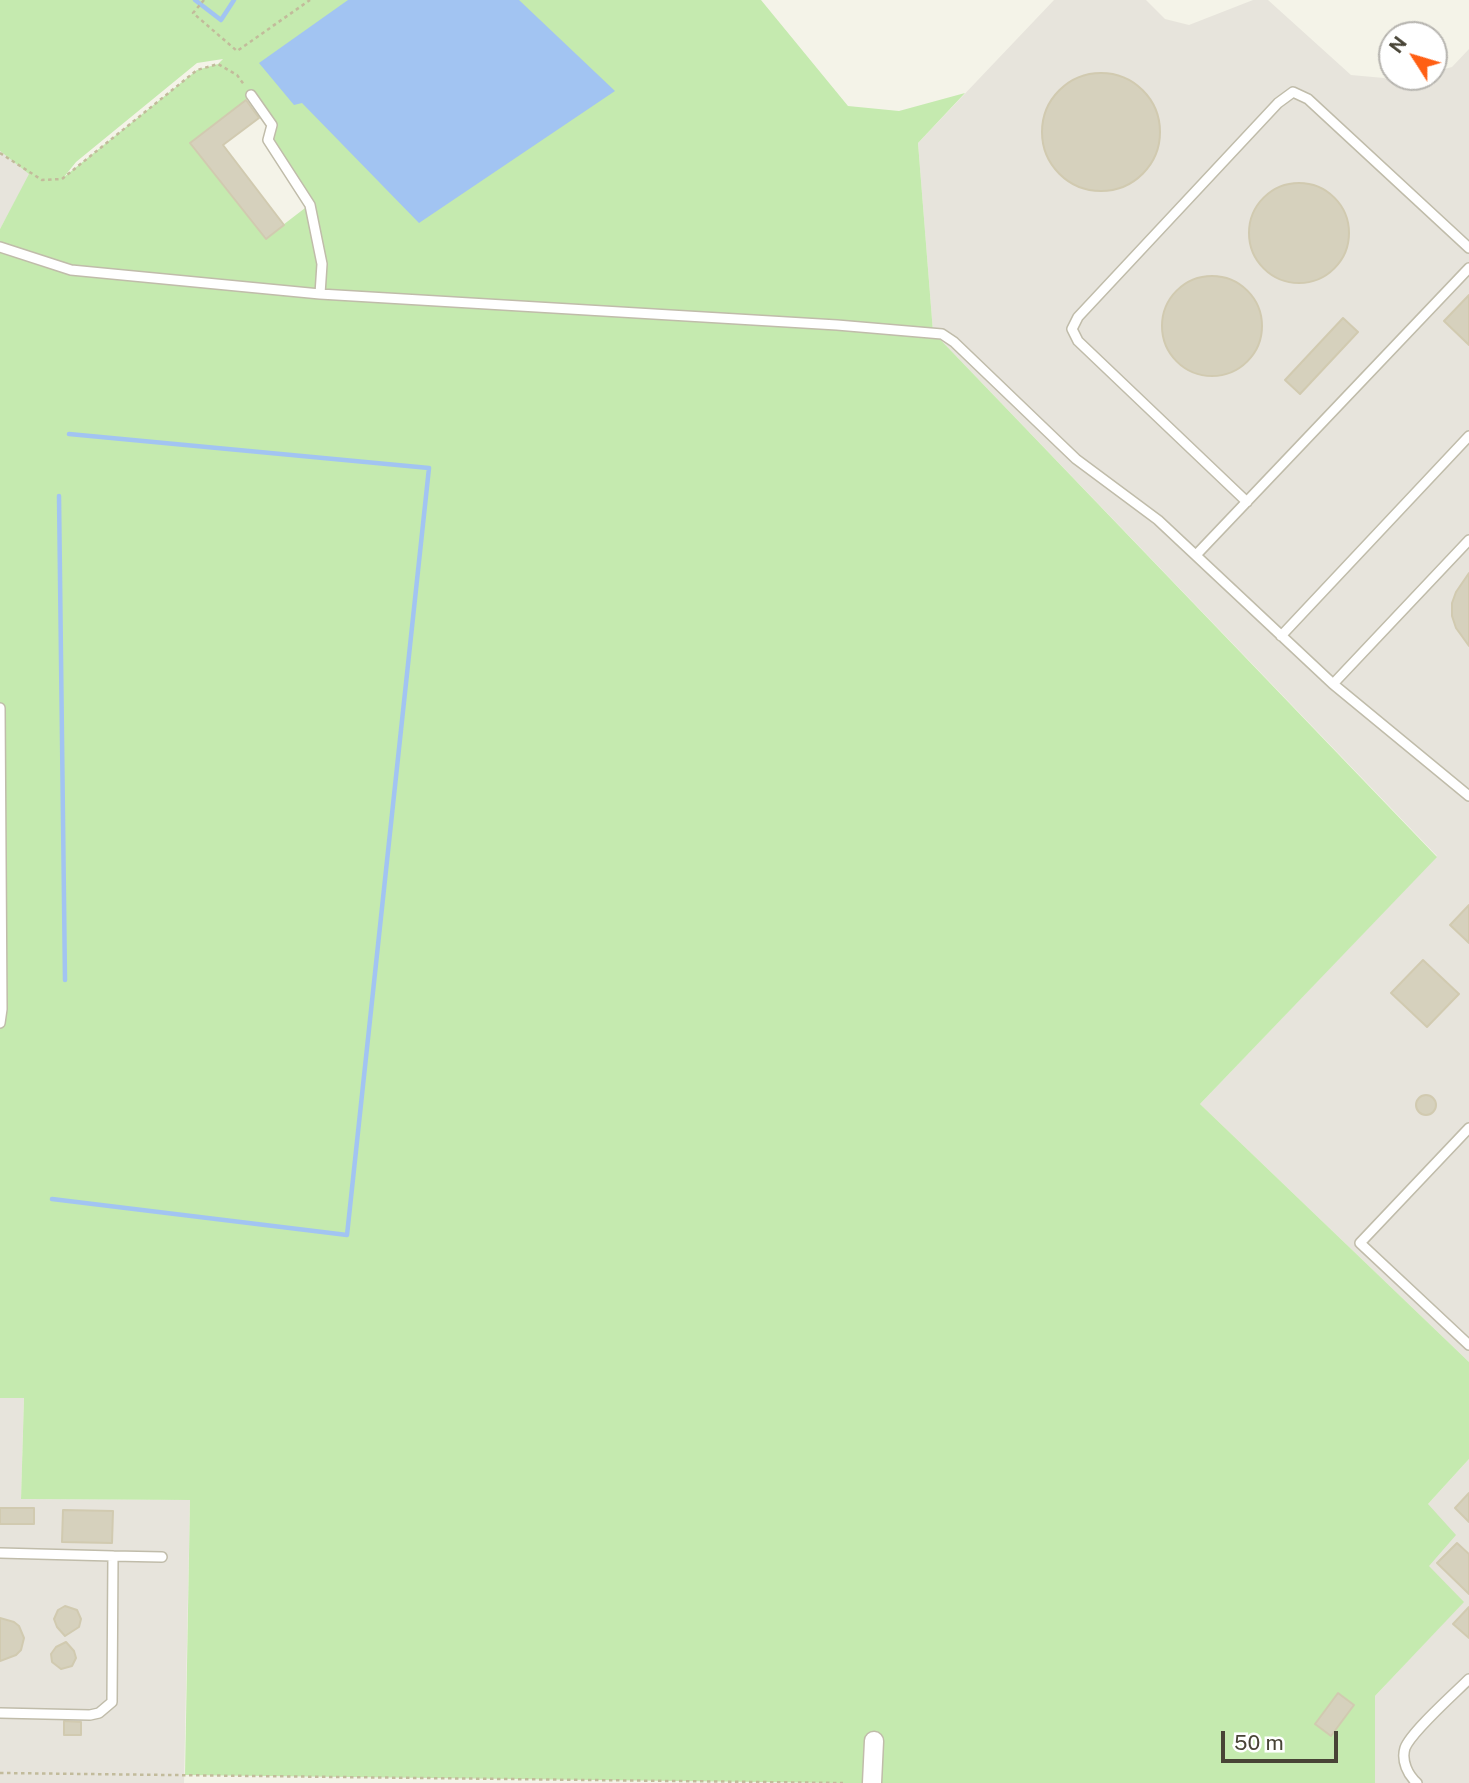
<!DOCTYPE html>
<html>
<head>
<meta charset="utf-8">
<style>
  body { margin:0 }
  #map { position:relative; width:1469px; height:1783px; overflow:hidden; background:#f4f3e8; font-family:"Public Sans",sans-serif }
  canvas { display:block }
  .north { position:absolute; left:1378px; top:21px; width:70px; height:70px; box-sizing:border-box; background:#fff; border:2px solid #b6b4af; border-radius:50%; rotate:307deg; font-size:19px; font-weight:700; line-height:28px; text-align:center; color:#484436 }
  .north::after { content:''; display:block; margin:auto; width:24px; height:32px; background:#ff5f14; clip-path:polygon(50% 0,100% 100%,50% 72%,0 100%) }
  .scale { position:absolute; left:1221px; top:1731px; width:117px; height:32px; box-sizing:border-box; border:4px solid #484436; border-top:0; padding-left:9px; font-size:21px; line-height:24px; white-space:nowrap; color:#484436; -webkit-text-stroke:5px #fff; paint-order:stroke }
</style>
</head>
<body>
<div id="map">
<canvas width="1469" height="1783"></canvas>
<div class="north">N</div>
<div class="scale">50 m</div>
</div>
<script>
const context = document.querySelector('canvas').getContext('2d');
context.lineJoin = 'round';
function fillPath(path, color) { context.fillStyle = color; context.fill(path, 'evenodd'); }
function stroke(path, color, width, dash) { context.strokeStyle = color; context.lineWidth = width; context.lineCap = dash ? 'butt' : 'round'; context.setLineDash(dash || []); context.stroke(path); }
fillPath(new Path2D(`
  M1054 0H1146L1165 19 1189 25 1253 0H1268L1351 75 1406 80 1416 77H1434V72L1452 67 1469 49V1362L1200 1104 1437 856 933 332 918 143Z
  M0 151 30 174 0 229Z
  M24 1397 21 1499 190 1500 184 1783H0V1398Z
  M1469 1459V1783H1375V1696L1463 1602 1428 1566V1504Z`), '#e7e4dc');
fillPath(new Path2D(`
  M0 0H761L848 106 899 111 965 93 918 143 933 332 1437 857 1200 1104 1469 1362V1459L1428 1504 1456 1535 1429 1566 1464 1602 1375 1696V1783H843L185 1775 190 1500 21 1499 24 1398H0V229L29 174 0 151ZM223 59 218 64 197 70 64 177 76 162 197 63ZM252 95 271 125 268 140 309 205 266 238 191 143Z`), '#c5eaaf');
fillPath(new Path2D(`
  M348 0H519L615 91 419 223 302 103 294 105 259 63Z`), '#a2c4f2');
stroke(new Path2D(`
  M195 0 221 20 234 0
  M59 496 65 980
  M52 1199 347 1235 429 468 69 434`), '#a2c4f2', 4.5);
const building = new Path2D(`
  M1042 132a59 59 0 1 1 118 0a59 59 0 1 1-118 0Z
  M246 100 259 118 223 145 284 225 266 239 190 143Z
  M1249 233a50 50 0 1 1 100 0a50 50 0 1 1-100 0Z
  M1162 326a50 50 0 1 1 100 0a50 50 0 1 1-100 0Z
  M1469 295V345L1444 321Z
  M1343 318 1358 332 1300 394 1285 380Z
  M1469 573V646L1456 628 1452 616V603L1456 592Z
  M1469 905V943L1450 925Z
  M1423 960 1459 994 1427 1027 1391 993Z
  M1416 1105a10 10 0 1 1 20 0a10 10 0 1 1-20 0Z
  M1469 1493V1522L1455 1508Z
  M0 1508H34V1524H0Z
  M63 1510 113 1511 112 1543 62 1542Z
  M1457 1543 1469 1554V1594L1437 1563Z
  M65 1606 77 1610 81 1619 79 1627 65 1636 57 1627 54 1619 58 1610Z
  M1469 1607V1638L1453 1624Z
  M0 1618 14 1622 19 1626 24 1638 21 1650 16 1655 0 1661Z
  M66 1642 74 1651 76 1658 72 1666 61 1669 52 1662 51 1654 56 1647Z
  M1338 1693 1354 1705 1331 1736 1315 1724Z
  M64 1721 81 1722V1735H64Z`);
fillPath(building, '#d6d1bd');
stroke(building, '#d1cab0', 2);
const service = new Path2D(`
  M251 95 272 125 268 140 310 205 322 264 320 294
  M0 247 71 270 320 294 837 325 942 334 954 342 1076 459 1158 520 1333 684 1469 796
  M1247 502 1078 341 1072 329 1078 317 1278 103 1293 92 1308 99 1469 248
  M1196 555 1469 268
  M1281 636 1469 436
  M1333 684 1469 540
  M0 708 2 1009 0 1023
  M1469 1128 1360 1243 1469 1345
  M0 1553 113 1556 112 1702 99 1713 90 1715 0 1713
  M113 1556 162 1557
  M1417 1783C1408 1775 1401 1761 1405 1748 1411 1732 1455 1693 1469 1679`);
const minor = new Path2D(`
  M872 1783 874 1741`);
stroke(service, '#c0bcaa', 12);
stroke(minor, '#c0bcaa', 21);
stroke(new Path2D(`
  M204 0 193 13 237 51 310 0
  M0 153 42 180 62 179 197 70 218 64 237 75 245 86
  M0 1773 843 1783`), '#c2bb9b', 2.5, [3.5, 3.5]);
stroke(service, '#fff', 9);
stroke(minor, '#fff', 18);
</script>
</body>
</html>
